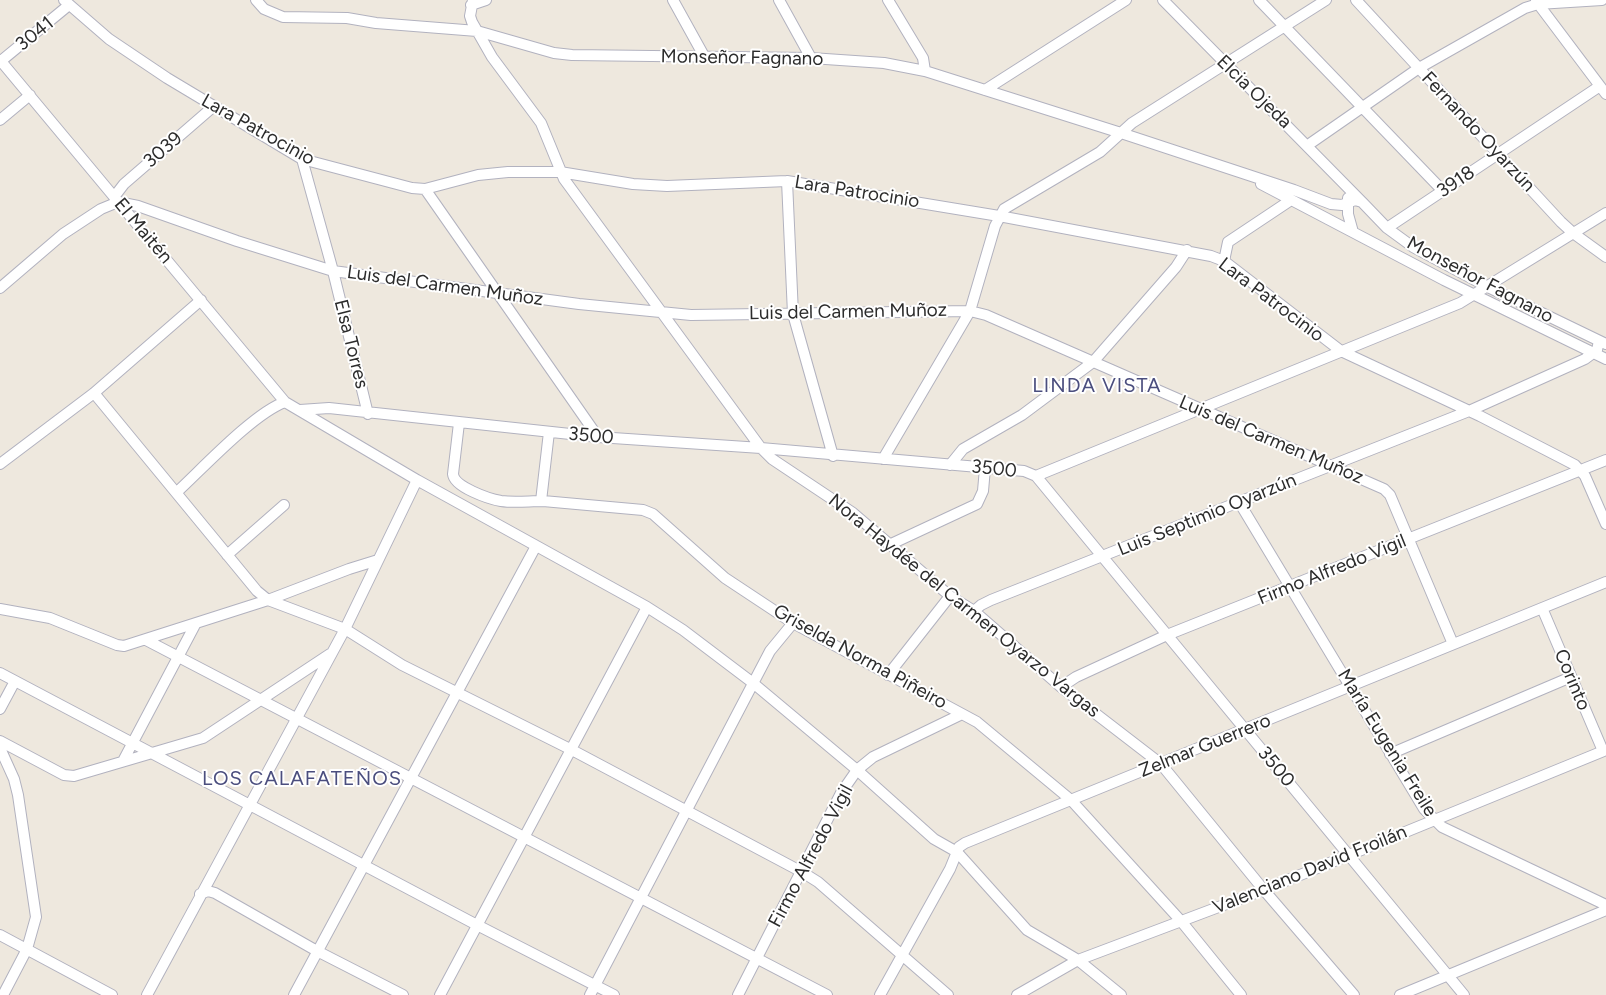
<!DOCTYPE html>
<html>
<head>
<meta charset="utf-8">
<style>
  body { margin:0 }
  canvas { display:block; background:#eee8de }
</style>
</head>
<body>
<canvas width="1606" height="995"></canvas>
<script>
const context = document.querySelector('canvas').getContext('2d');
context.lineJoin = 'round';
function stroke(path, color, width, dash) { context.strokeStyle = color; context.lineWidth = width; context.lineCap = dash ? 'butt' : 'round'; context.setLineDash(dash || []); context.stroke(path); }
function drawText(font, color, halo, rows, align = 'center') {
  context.font = font + ' Figtree,sans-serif'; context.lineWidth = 4; context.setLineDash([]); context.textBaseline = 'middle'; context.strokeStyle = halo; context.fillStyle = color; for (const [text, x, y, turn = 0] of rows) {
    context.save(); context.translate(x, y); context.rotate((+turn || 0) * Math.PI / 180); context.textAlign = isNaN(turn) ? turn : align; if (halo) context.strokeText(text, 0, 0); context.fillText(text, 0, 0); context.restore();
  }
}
const minor = new Path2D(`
  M64 0 109 39 167 78 302 159 412 188 425 189 478 175 508 172H560L633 184 667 186 787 181 999 216 1211 256 1224 261 1341 351 1480 416 1575 465 1585 476 1606 524
  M256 0 264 9 283 17 347 18 376 23 477 31 554 53 572 55 811 58 884 63 925 71 1121 133 1294 190 1331 204 1342 205 1355 200 1362 202 1387 228 1413 247 1488 287 1606 344
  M473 0 470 16 472 22 492 57 541 123 564 179 761 448 772 459 853 513 950 596 974 611 1061 687 1161 764 1263 889 1354 995
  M673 0 704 56
  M779 0 811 58
  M888 0 923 58 925 71
  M1163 0 1362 202
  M1259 0 1443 191
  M1356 0 1561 222 1573 233 1606 257
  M1536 1 1606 94
  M471 5 486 0
  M0 60 285 402 417 480 647 607 683 630 753 683 857 770 934 839 957 852 1027 930 1078 960 1121 995
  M1 61 69 5
  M985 90 1126 0
  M0 120 30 95
  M1308 145 1419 68 1525 8 1538 4 1602 0
  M302 159 333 271 368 414
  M787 181 793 314 833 456
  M1261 184 1444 280 1606 359
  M425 189 598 437
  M114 197 124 184 214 106
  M1348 198V214L1353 232
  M1387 228 1600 86
  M1224 261 1228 242 1291 200
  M0 288 63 234 101 209 118 202 138 206 237 241 333 271 579 304 691 315 970 311 986 315 1384 489 1390 495 1453 644
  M94 393 257 591 268 600 345 629 402 665 572 750 802 872 818 882 948 995
  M300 410 329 408 598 437 761 448 1024 471 1036 476 1464 995
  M459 423 453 474C454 487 489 499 501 501 515 503 529 501 543 501 577 504 610 507 643 510L653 514 725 578 793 623 977 722 1071 800 1181 921 1241 995
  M883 459 970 311 995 226 1004 209 1100 152 1132 123 1326 0
  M0 464 94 393 201 300
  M950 465 963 449 1022 415 1093 362 1176 267 1187 250
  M1036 476 1460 303 1606 213
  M177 492C203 468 254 413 285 402
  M541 501 549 432
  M1239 502 1424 809 1442 827 1606 905
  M889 545 977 504 983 491 985 468
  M227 555 284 505
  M1542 608 1603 751
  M0 609 50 618 117 645 124 646 268 600 349 569 378 560
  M974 611 981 605 991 600 1469 411 1585 359 1597 350 1599 341
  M146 640 827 995
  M0 673 477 925 614 995
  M888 675 950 596
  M1061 687 1076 677 1167 635 1606 460
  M0 709 15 681
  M0 741 64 775 74 776 203 738 330 654
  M0 748 14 779 18 795 36 917 27 949 3 995
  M1390 754 1571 677
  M123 761 196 623
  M200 894 208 891 215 893 317 951 403 995
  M0 935 112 995
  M147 995 345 629 417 480
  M294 995 536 546
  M440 995 647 607
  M590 995 770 651 793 623
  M738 995 841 793 857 770 873 757 962 714
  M880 995 950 869 959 847 965 843 1606 582
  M1017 995 1078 960 1261 891 1606 750
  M1400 995 1606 910`);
stroke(minor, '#b2b2bf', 12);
stroke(minor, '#fff', 10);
drawText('19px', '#2c2c2c', '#fff', [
  ["3041",35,34,-39],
  ["Monseñor Fagnano",742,58,1],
  ["Elcia Ojeda",1254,92,44],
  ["Lara Patrocinio",258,130,29],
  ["Fernando Oyarzún",1478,132,47],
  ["3039",163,150,-41],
  ["3918",1456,182,-34],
  ["Lara Patrocinio",857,192,9],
  ["El Maitén",143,231,50],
  ["Monseñor Fagnano",1480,280,28],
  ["Luis del Carmen Muñoz",445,286,8],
  ["Lara Patrocinio",1271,300,37],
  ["Luis del Carmen Muñoz",848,312,-1],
  ["Elsa Torres",351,344,76],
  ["3500",591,436,5],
  ["Luis del Carmen Muñoz",1271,440,23],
  ["3500",994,469,6],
  ["Luis Septimio Oyarzún",1207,515,-22],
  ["Firmo Alfredo Vigil",1332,570,-22],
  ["Nora Haydée del Carmen Oyarzo Vargas",964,606,39],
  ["Griselda Norma Piñeiro",860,657,29],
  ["Corinto",1572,680,67],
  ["María Eugenia Freile",1387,743,58],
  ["Zelmar Guerrero",1205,746,-22],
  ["3500",1276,767,50],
  ["Firmo Alfredo Vigil",811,856,-62],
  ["Valenciano David Froilán",1310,870,-22]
]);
context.letterSpacing = '1px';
drawText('20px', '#4b4e7e', '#fff', [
  ["LINDA VISTA",1097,386],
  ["LOS CALAFATEÑOS",302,779]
]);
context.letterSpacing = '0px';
</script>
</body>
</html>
